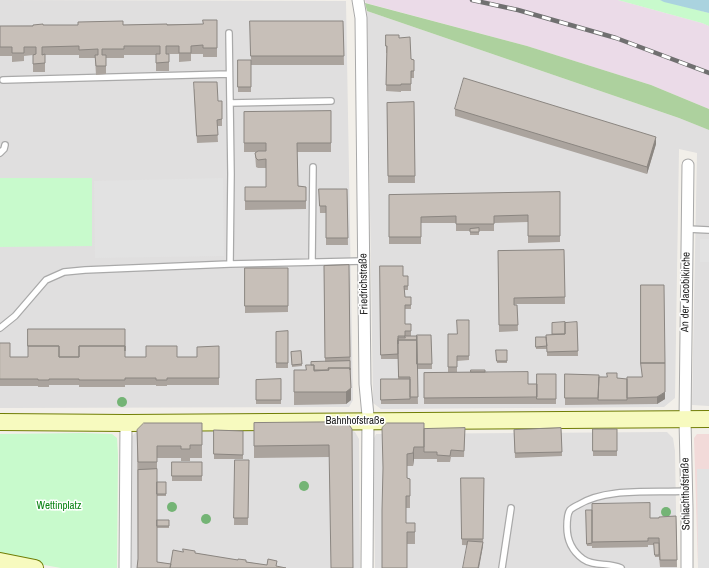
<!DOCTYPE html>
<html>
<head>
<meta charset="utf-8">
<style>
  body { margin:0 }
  canvas { display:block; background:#f2efe9 }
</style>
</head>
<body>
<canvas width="709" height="568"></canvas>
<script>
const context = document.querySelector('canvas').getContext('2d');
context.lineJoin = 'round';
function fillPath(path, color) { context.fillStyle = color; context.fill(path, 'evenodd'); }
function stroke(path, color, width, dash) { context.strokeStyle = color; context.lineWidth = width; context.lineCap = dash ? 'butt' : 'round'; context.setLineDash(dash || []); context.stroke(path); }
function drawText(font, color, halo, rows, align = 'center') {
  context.font = font + ' "Archivo Narrow",sans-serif'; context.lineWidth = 3; context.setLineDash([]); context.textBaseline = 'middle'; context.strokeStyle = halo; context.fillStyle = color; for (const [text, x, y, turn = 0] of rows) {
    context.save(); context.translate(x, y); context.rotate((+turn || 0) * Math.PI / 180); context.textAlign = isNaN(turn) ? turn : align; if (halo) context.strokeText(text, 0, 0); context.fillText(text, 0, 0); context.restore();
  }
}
fillPath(new Path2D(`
  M0 0 346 1 353 400 349 407 0 408Z
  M367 11 679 118 709 130V406L692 405 697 153 679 149 675 398 664 407 381 409 373 403Z
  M351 430 355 432 359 439 360 568H130L132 436 136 432 143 431Z
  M667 432 673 438 675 451 677 568H375L373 440 376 434Z`), '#e0dfdf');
fillPath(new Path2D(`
  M697 434H709V568H698L694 438Z`), '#f2dad9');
fillPath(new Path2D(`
  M365 0H618L702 23 709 26V109L651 85 527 46 366 3Z`), '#ebdbe8');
fillPath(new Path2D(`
  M365 3 527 46 651 85 709 109V130L679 118 367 11Z`), '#add19e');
fillPath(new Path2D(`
  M618 0H660L709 13V26L702 23Z
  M0 178H92V246L0 247Z
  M82 433 112 434 117 438 118 455 117 568H61L0 557V434Z`), '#c8facc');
fillPath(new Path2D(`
  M223 178 224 256 95 258 94 181Z
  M700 239H709V262H700Z
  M697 469H709V568H698Z`), '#e2e2e2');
fillPath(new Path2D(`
  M660 0H709V13L664 2Z`), '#aad3df');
const lane = new Path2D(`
  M229 33 231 174 230 264 364 261
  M3 80 229 74
  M230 103 331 101
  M0 153 4 149 5 145
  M687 229 709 230
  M312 262 313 167
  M0 328 15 316 46 280 64 272 85 270 230 264
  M502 568 511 508
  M621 568C609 562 594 567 583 559 572 551 567 540 567 527 567 522 567 514 570 510 572 508 576 506 578 505 606 487 654 493 686 491`);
const street = new Path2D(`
  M358 0 361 18 365 384 368 416 367 568
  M125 568 126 423
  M687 568V509L685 420 688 165`);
const secondary = new Path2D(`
  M0 422 126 423 709 419
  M0 561 35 568`);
stroke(lane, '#a9a9a9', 8);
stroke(street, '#a9a9a9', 13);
stroke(secondary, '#707d05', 18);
stroke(lane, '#fff', 5.5);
stroke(street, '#fff', 11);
stroke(secondary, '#f7fabf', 16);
const rail = new Path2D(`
  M472 0 518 10 616 38 709 73`);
stroke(rail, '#707070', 4.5);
stroke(rail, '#fff', 3, [9]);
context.fillStyle = '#74b475';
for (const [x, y] of [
  [122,402],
  [304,486],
  [172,507],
  [666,512],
  [206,519]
]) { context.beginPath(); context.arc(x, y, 5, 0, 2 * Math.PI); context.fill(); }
fillPath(new Path2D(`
  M217 20V57H203V54H191V61L179 62V54H169V71H156V55H124V58H106V74L96 75 95 58H79V55H45V72H33V55L24 56V61L12 62V56H0V26L203 24Z
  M250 21H343L344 65H251V92H238V60H251Z
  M386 35 399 38 411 59 414 60V78H411V91H401V92L386 91 387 53H386Z
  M194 89 218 101H222V126H217L218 142 197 143Z
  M414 102 415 183H388L387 103Z
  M455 109 656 144 647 174 455 116Z
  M331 111V152H297L298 186 306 187V209L245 210V187H266V168H258L256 167 255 153 257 152H244V112Z
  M319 189H347L348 245H326V213H320Z
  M560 192V242L528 243V222L494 223V231H479V235H470V231H456V223H421V244H389V195Z
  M564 250 565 304H514L517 305 518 331 499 332 498 251Z
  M349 265 351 400 346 404 294 405V370H306L311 365 325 362 324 266Z
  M380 266 403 276H408V290H404L405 297H411V309H405V324H411V336H405H417L431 335 432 369H417L418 404H381V379H398V359H381Z
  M245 268H288V312L245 313Z
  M469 320V360L457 361V372H448V334H457Z
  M577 322 578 356H547V343V349H536V337H546Z
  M288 331V368H276V332Z
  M0 343 10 357H197L219 346V385H167V386H156V385H125V387H79V385H49V387H38V386H0Z
  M496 350H507V363H497Z
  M301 351 302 366 292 367 291 352Z
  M485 372 528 384H537L556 374V404H424V373Z
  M565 374 617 378 665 399 657 404 565 405Z
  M281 379V404H256V380Z
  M347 422 329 457 254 458V423Z
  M202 423V458H190V461H181V458H157V484L166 494V496H157V520L169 526V528H157V562L171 564 195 553 277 567 137 568 138 559 137 430Z
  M465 428 464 457H451L450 462H437V459H414L413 466H407V478L410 479V508H406V523H415V544H407L383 473 424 435Z
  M561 428 562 456 515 458 514 430Z
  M593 429H617V456H593Z
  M214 430 243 431V459H214Z
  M235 460H249L248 525H234Z
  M172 462H202V481H172Z
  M461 478H484L483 546 462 545Z
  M586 513 650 518H659L676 516 677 567H660L659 557H655L654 545H648V547L592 548V538V546H587Z`), '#aba49e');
fillPath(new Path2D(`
  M656 137V144L647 174V167Z
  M351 388V400L346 404V392Z
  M665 392V399L657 404V397Z
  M414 447V459L413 466V453Z
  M484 478 483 546 479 568H478L483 542Z`), '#8b8681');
const building = new Path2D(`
  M203 20H217V48H203V45L191 46V53H179V46H166V54H169V62L156 63V54H160V46H124V49H102V55H106V66H96L95 55H98V49L79 50V46L42 47V55L45 54V63L33 64V55L36 54V47H24V53H12V47H0V26H33V25L43 24V25H78V22L123 21V25L167 24V25L203 24Z
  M250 21H343L344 56H251Z
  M386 35H399V38L410 37 411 59 414 60V71H411V84H401V85H386L387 46H386Z
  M238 60H251V87H238Z
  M464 78 656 137 647 167 455 109Z
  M194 82H217L218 101H222V119L217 120 218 135 197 136Z
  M414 102 415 176H388L387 103Z
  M331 111V143H297L298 186 306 187V201H245V187H266V159L258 160 256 158 255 153 258 151H266V143H244V112Z
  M319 189H347L348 238H326V206H320Z
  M560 192V236H528V215L494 216V224H456V216L421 217V237H389V195Z
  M479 228V232H470V229Z
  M564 250 565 297 514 298V305H517L518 325H499L498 251Z
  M349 265 350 357 325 358 324 266Z
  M380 266H403V276H408V286H404L405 297H411V305H405V324H411V331H405V336H398V354L381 355Z
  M245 268H288V306H245Z
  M641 285H664L665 363H641Z
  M457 320H469V356H457V367H448V334H457Z
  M565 322V334H552V323Z
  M577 322 578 351 547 352 546 335 565 334V323Z
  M28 329H125V351V346H79V357H59V346H28Z
  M288 331V363H276V332Z
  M417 335H431L432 364H417Z
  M405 336H417V340H398V344V338H405Z
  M536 337H546L547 346 536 347Z
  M398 340H417L418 397H410V377H399Z
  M0 343H10V357H28V346H59V357H79V346H125V357H146V346H177V357H197V347L219 346V378H167V380H156V378H125V380H79V379H49V380H38V379H0Z
  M496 350H507V361H497Z
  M301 351 302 364 292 365 291 352Z
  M350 361V370V368H328L329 370H314V365H311V362Z
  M641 363H665V392L657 397 627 398V377H642Z
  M306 365H314V371L329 370 328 368H350L351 388 346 392H294V370H306Z
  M471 370H485V372H471Z
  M528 372V384H537V397L424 398V373Z
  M607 373H617V378L627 379V400H598L599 377H607Z
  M537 374H556V399H537Z
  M565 374 599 375 598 398H565Z
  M281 379V400H256V380Z
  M381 379H410V399L381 400Z
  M347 422 352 429 353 568H331L329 445 254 446V423Z
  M144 423H202V445H190V449H181V446H157V462H138L137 430Z
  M387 423H424V447H414L413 453 407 454V478L410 479V496H406V523H415V532H407V568H382V510L383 468 382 428Z
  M465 428 464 451 451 450 450 456 437 455V452H424V429Z
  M561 428 562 452 515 453 514 430Z
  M593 429H617V451H593Z
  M214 430 243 431V455L214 454Z
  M235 460H249L248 518H234Z
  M172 462H202V476H172Z
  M157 469V562L171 564 170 568H137L138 559V470Z
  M461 478H484L483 539H462Z
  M157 482H166V494H157Z
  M650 503V518H659V517L676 516 677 560H660L659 538H648V541L592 542V504Z
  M586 510H592V543L587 544Z
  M157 520H169V526H157Z
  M468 541 483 542 478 568H463Z
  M654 543H659V555H655Z
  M183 549 195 551V553L238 560V559L246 560V562L267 565 268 559 277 561 276 566 286 568H170L173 550 183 552Z`);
fillPath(building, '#c7bfb8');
stroke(building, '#8b8681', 1);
drawText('11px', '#222', '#fff', [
  ["Friedrichstraße",364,284,-91],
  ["An der Jacobikirche",686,292,-89],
  ["Bahnhofstraße",355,421],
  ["Schlachthofstraße",686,494,-91]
]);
drawText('11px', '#0c8416', '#fff', [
  ["Wettinplatz",59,506]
]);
</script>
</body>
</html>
